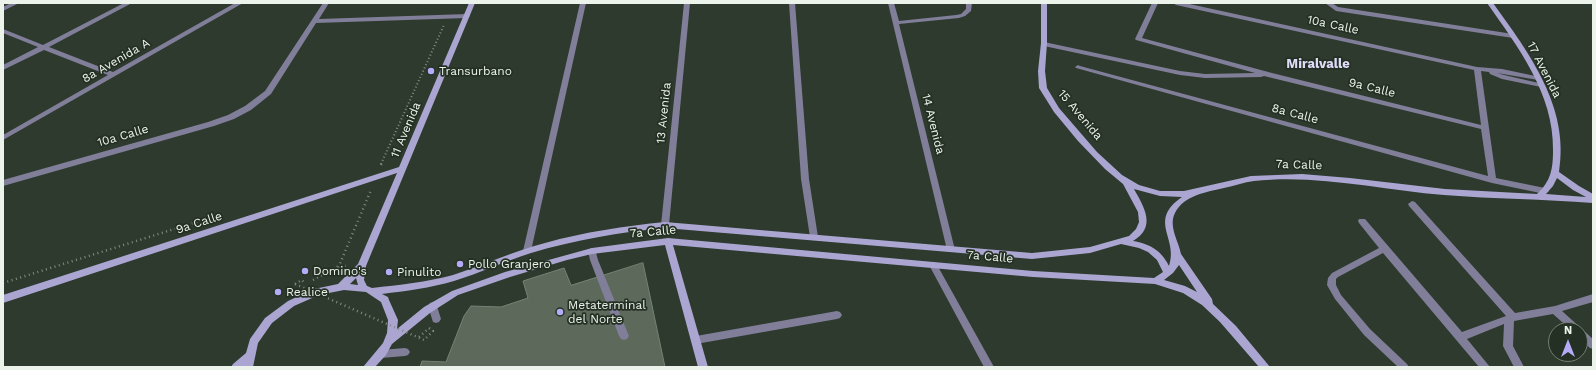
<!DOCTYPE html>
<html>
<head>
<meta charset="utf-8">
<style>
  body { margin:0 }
  #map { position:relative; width:1596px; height:370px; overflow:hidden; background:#2d3a2d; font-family:"Work Sans",sans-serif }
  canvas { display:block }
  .frame { position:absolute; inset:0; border:4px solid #ecf3eb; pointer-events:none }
  .north { position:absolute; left:1548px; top:322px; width:40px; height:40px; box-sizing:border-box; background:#243023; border:1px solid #747e73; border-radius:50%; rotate:0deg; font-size:11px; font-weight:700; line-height:16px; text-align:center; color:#ecf3eb }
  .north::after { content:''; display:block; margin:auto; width:14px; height:18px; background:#b5acf8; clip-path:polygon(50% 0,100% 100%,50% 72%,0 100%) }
</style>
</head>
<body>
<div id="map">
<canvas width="1596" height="370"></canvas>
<div class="frame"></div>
<div class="north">N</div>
</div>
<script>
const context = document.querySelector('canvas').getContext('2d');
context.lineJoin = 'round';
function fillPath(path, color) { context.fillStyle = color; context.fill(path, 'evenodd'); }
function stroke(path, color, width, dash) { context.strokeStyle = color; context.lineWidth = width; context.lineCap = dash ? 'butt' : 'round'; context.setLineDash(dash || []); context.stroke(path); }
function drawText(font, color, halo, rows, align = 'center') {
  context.font = font + ' "Work Sans",sans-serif'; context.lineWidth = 3.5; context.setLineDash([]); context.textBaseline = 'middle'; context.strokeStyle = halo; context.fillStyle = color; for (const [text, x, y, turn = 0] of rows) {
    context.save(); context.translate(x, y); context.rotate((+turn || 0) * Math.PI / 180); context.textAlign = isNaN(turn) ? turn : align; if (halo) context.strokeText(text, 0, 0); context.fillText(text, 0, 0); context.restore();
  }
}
const building = new Path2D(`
  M643 263 665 367H420L422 361 446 362 464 316 471 306 501 307 528 298 523 281 564 268 571 285Z`);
fillPath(building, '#5c695b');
stroke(building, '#758375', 1);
stroke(new Path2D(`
  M381 164 444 25`), '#828d82', 2, [1, 2.5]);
stroke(new Path2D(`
  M381 165 382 163
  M338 272 339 266 371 190
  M313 280 339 266H346
  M3 283 206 219
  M295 284 302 280 305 284
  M419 337 429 328 433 331 424 340`), '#828d82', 2.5, [1, 3.5]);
fillPath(new Path2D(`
  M592 248 595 249 598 260 629 336 627 339 624 340 621 339 619 336 590 260 588 251 589 249Z
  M433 302 436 303 441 319 439 322 436 323 433 322 428 306 430 303Z
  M837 311 840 312 842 315 840 318 837 319 696 344 693 343 691 340 693 337 696 336Z
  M405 348 408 349 410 352 408 355 405 356 381 358 378 357 376 354 378 351 381 350Z`), '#807e99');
fillPath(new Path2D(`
  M11 3H19L3 11V7Z
  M124 3H132L49 47 113 72 235 3H243L3 140V135L108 75 44 50 3 70V65L38 47 3 33V29L43 45Z
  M323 3H329L319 19 467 14 470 16 467 18 316 23 271 94 251 110 234 119 214 126 3 186V180L208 122 228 115 245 106 265 91Z
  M580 3H586L531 251 530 253H524L523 251Z
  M684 3H690L669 225 668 227H662L661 225Z
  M789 3H795L809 179 818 237 817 239H811L810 237 801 179Z
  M888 3H894L899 21 956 15 961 14 966 9V3H972L971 11 965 16 959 18 899 24 955 250 954 252H948L947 250Z
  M1152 3H1158L1142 38 1272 73 1481 125 1474 70 1176 5 1173 3H1185L1477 67 1502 69 1540 77 1541 78 1538 80 1497 73 1504 75 1543 84 1545 85 1541 87 1502 79 1490 74 1489 72 1481 71 1496 178 1545 188 1549 191 1545 194 1492 183 1076 68 1075 67 1078 65 1080 66 1488 176 1481 129 1264 76 1261 77 1205 78 1180 75 1044 46 1041 44 1044 42 1180 71 1205 74 1255 73 1136 40 1135 39Z
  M1325 3H1332L1338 7 1513 34 1516 36 1513 38 1336 11Z
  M1412 201 1415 202 1515 313 1555 306 1593 294V302L1562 311 1593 339V349L1590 348 1580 339V330H1571L1553 314 1514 321 1513 346 1524 367H1514L1503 346 1504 324 1467 339 1490 367H1479L1383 253 1338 277 1336 279V285L1341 295 1370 329 1407 364 1409 367H1398L1364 335 1335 299 1327 285 1328 278 1332 273 1379 248 1359 223 1358 221 1359 219H1365L1462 332 1506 316 1409 206 1408 204Z
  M933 262 936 263 994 367H984L929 265 930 263Z`), '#807e99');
fillPath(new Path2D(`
  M469 3H475L366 266 364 280 367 286 372 288C399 285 427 282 453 275 484 265 514 251 545 243 584 232 625 226 665 222L1032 253 1090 247 1129 236 1136 229 1139 222 1138 212 1123 184 1105 169 1078 141 1054 112 1039 88 1038 71 1041 43V3H1047V43L1045 71 1047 88 1059 108 1097 152 1122 175 1139 185 1160 191H1184L1251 176 1302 174 1350 178 1445 189 1537 194C1551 181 1553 169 1553 150 1554 94 1518 47 1487 3H1493C1529 53 1570 107 1559 172L1579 186 1593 194V203C1544 199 1494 199 1444 195 1381 190 1318 174 1254 181 1244 182 1234 186 1224 188 1207 192 1184 195 1175 213 1168 226 1179 242 1181 254L1212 299 1213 304 1236 326 1270 367H1259L1220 322 1202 305 1183 293 1155 284 1033 277 673 245 708 367H698L665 245 592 254 567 260 510 277 458 295 430 313 392 344 386 355 375 367H363L383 343 387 333 388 320 381 302 366 292 344 290 319 295 294 306 272 323 258 343 253 367H231L233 364 246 353 250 339 265 318 288 301 314 289 338 284 358 264 397 173 3 303V295L399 167ZM1557 178 1573 190 1586 197 1546 194 1553 186ZM1134 189 1160 196 1182 197C1147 221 1179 238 1169 266 1161 250 1150 244 1133 241 1157 227 1144 207 1134 189ZM665 228 1032 259 1090 253 1121 244 1139 248 1148 252 1157 260 1163 272 1154 278 1033 271 668 238 592 248 505 272 452 291 424 307 397 329 398 320 389 300 388 297 382 294C406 291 430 288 454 281 480 273 505 261 531 253 575 240 620 232 665 228ZM1179 265 1197 292 1185 286 1164 280 1173 273ZM356 278 358 285 350 284Z`), '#aaa6d1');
stroke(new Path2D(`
  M295 284 424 340`), '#828d82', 2.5, [1, 3.5]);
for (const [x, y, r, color] of [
  [431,71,4,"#b5acf8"],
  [460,264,4,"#b5acf8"],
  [305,271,4,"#b5acf8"],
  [389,272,4,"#b5acf8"],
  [278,292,4,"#b5acf8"],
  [560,312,4,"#b5acf8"]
]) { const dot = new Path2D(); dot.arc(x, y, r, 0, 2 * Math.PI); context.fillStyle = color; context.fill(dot); stroke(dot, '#243023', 1.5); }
drawText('12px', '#ecf3eb', '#243023', [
  ["10a Calle",1333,25,12],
  ["8a Avenida A",116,61,-30],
  ["17 Avenida",1544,70,63],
  ["9a Calle",1372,88,14],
  ["13 Avenida",664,113,-84],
  ["8a Calle",1295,114,15],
  ["15 Avenida",1080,115,50],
  ["14 Avenida",933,124,76],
  ["11 Avenida",406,130,-67],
  ["10a Calle",123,136,-16],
  ["7a Calle",1299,165,2],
  ["9a Calle",199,223,-18],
  ["7a Calle",653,232,-5],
  ["7a Calle",990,257,5]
]);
drawText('12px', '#ecf3eb', '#243023', [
  ["Transurbano",439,71],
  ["Pollo Granjero",468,264],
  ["Domino's",313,271],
  ["Pinulito",397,272],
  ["Realice",286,292],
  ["Metaterminal",568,305],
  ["del Norte",568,319]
], 'left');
drawText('bold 13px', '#dedcf9', '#243023', [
  ["Miralvalle",1318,64]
]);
</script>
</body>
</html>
